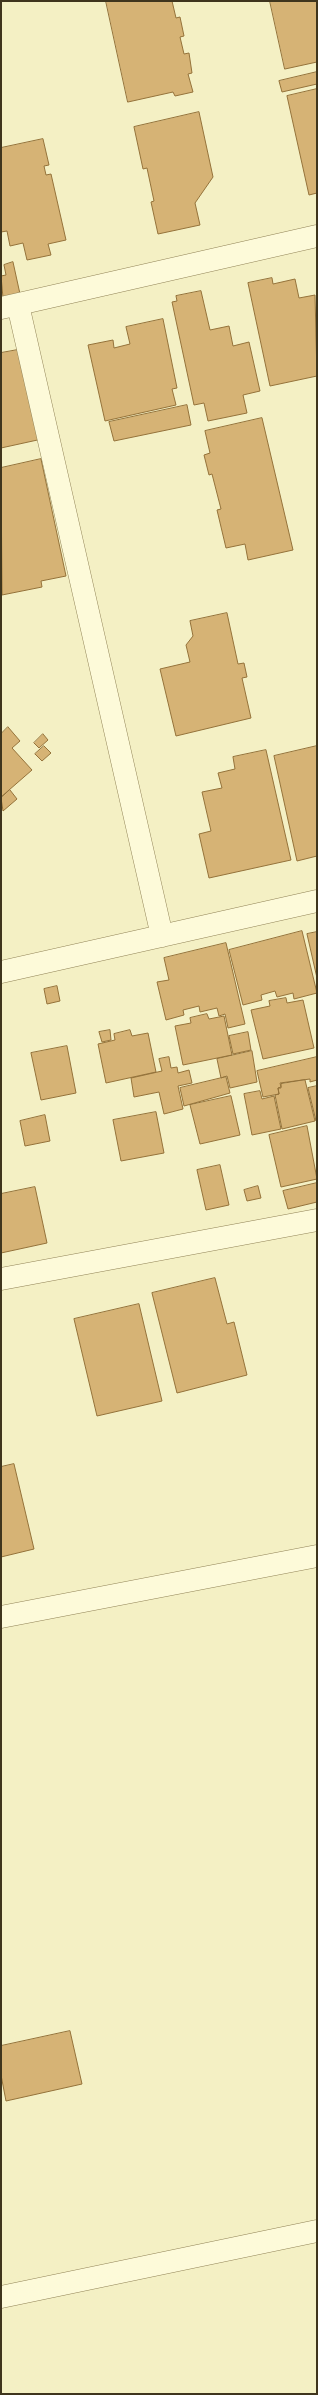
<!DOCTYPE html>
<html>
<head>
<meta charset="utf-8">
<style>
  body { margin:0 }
  #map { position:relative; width:318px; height:2395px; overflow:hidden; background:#f4f0c4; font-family:"Crimson Pro",serif }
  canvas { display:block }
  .frame { position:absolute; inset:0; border:2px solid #3f351d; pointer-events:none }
</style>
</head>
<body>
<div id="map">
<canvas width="318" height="2395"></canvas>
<div class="frame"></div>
</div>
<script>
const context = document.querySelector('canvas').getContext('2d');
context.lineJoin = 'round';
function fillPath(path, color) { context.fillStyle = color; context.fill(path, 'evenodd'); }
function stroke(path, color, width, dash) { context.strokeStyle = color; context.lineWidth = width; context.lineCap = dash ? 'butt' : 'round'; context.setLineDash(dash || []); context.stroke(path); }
const building = new Path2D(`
  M106 1H172L176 18 180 17 184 36 180 37 184 54 189 53 192 73 188 74 193 92 175 96 173 92 128 102Z
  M270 1H317V62L285 69Z
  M317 72V84L282 92 279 81Z
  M317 89V193L309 195 287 96Z
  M199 112 213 177 195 203 200 225 158 234 151 202 154 201 147 168 143 169 134 127Z
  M43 139 49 165 44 166 46 175 51 174 66 240 48 244 51 255 27 260 23 243 10 246 7 231 1 232V148Z
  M13 262 20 294 3 298 1 276 6 275 4 265Z
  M272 278 273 284 295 279 299 298 315 295 317 376 270 386 248 283Z
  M201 291 210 330 229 326 233 346 249 342 260 391 243 395 247 413 208 421 204 403 194 405 172 302 177 301 176 296Z
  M163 319 177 388 172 389 176 405 105 421 88 345 113 340 114 348 130 344 126 327Z
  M23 349 42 439 1 448V353Z
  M187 405 191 425 114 441 109 422Z
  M262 418 293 550 248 560 245 544 226 548 217 510 221 509 212 474 209 475 204 455 210 453 205 431Z
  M41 459 66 576 41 581 42 587 2 595 1 468Z
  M227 613 238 664 244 663 247 677 242 678 251 718 176 736 160 669 190 662 186 645 193 636 190 621Z
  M8 727 20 741 12 748 32 770 1 797V734Z
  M43 734 48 740 39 748 34 743Z
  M44 746 51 753 42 761 35 754Z
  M317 746V856L297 861 274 756Z
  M266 750 291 860 209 878 199 834 211 831 202 792 222 788 218 773 235 769 233 757Z
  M10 790 17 799 3 811 1 798Z
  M302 931 317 993 294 999 293 993 277 997 275 991 261 995 262 1000 243 1005 229 950Z
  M317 932V978L307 934Z
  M226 943 245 1024 228 1028 225 1014 219 1016 217 1008 200 1012 199 1006 183 1010 184 1015 166 1020 157 982 169 980 164 958Z
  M57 986 60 1001 47 1004 44 989Z
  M286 998 287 1003 303 1000 314 1048 263 1059 251 1010 270 1006 269 1001Z
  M207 1014 209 1019 224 1016 232 1055 183 1065 175 1026 191 1023 190 1018Z
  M110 1030 111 1040 102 1042 99 1032Z
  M130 1030 132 1036 148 1033 156 1072 106 1083 98 1044 115 1040 114 1034Z
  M248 1032 251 1050 233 1054 229 1036Z
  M67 1046 76 1093 41 1100 31 1053Z
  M252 1051 257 1082 230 1088 227 1076 221 1078 217 1059Z
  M169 1057 171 1068 177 1067 178 1073 189 1070 192 1083 178 1086 183 1109 164 1114 159 1092 134 1097 131 1078 162 1071 159 1059Z
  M317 1057V1080L310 1082V1079L280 1083 281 1087 278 1088 279 1094 263 1097 257 1071Z
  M226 1077 230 1093 184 1106 180 1088Z
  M305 1080 315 1121 282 1129 275 1095 279 1094 278 1088H281V1084Z
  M317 1086V1121H316L308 1088Z
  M260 1091 262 1099 274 1096 281 1129 252 1135 244 1094Z
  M231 1096 240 1135 200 1144 190 1105Z
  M156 1112 164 1153 121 1161 113 1120Z
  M45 1115 50 1141 25 1146 20 1121Z
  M307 1126 317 1179 281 1187 269 1135Z
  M220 1165 229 1205 206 1210 197 1170Z
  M317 1183V1202L288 1209 283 1191Z
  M258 1186 261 1198 247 1201 244 1190Z
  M35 1187 47 1243 1 1253V1194Z
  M215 1278 227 1324 234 1322 247 1375 177 1393 152 1293Z
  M139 1304 162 1401 97 1416 74 1319Z
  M14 1464 34 1549 1 1557V1467Z
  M70 2031 82 2084 6 2101 1 2075V2046Z`);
fillPath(building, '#d6b375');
stroke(building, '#94723a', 1);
const minor = new Path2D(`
  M18 305 162 936
  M1 308 317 236
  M1 972 317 901
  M1 1279 317 1220
  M1 1617 317 1556
  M1 2297 317 2231`);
stroke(minor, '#918357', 23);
stroke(minor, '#fdfad9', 22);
</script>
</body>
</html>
